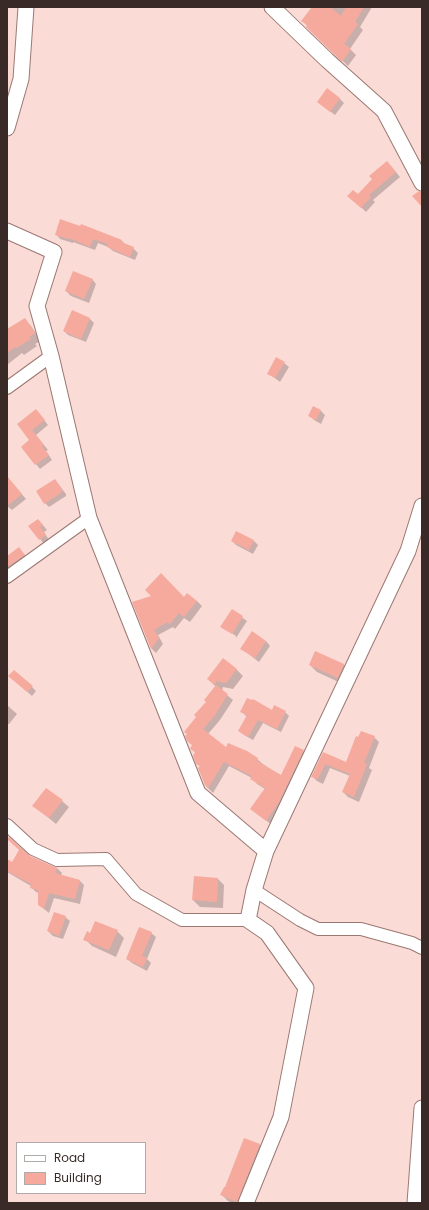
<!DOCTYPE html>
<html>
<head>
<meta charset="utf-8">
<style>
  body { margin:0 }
  #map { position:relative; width:429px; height:1210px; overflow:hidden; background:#fbdbd6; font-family:Poppins,sans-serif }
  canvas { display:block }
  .frame { position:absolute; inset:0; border:8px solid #392a28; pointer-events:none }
  .legend { position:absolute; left:16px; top:1142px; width:130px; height:52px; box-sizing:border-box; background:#fff; border:1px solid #b0aaa9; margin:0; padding:5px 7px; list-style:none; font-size:12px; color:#392a28 }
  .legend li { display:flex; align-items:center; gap:8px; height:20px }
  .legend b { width:20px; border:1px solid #b0aaa9 }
</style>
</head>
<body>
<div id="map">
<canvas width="429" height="1210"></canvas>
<div class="frame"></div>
<ul class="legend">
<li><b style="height:5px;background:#fff"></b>Road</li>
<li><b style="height:11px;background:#f6aa9e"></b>Building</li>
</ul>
</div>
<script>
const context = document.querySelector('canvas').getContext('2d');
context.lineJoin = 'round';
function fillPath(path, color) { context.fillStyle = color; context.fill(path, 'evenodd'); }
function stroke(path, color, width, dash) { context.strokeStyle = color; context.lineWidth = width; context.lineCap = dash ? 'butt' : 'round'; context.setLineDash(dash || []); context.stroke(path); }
fillPath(new Path2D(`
  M313 7H372L360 27 363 30 350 49 356 55 348 66 312 32 303 21Z
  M339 98 344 103 335 115 318 102Z
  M391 166 400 177 373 200 375 202 366 212 349 196H358Z
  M82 225 122 241 126 245 133 248 138 253 135 260 113 251 108 247 98 243 95 250 73 242V243L60 239 56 234 81 227Z
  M92 279 96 284 89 303 71 296 66 291Z
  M89 318 94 323 86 342 68 335 64 331Z
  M25 319 31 326 41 341 35 344 37 346 24 355 22 353 7 365V330Z
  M284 363 289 367 280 382 268 373Z
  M314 408 321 411 325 415 321 424 314 420 310 416Z
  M40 415 48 425 36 435 48 450 46 451 52 460 40 469 22 447 30 440 23 431Z
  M55 480 66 494V496L49 507 45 503Z
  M7 482 14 485 26 499 12 510 7 506Z
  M42 524 47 530 44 532 49 540 44 544 30 526Z
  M232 541H254L258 545 253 554 236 545Z
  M25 555 30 562 7 579V558Z
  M184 598 197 601 202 606 190 622 184 618 175 629 173 627 158 635 163 644 156 653 151 648 133 603Z
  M232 610 247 621 236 638V636L225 629V630L222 627Z
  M266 641 270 646 259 662 242 649Z
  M316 652 344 665 351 672 345 685 317 672 310 665Z
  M236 669 243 676 233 689 223 687 222 691 233 700 220 720 208 734 226 749 257 759 263 764 282 777 303 751 309 756 272 825 251 809 265 789 257 784 252 778 229 766 213 793 205 785 201 767 197 763 196 753 191 749 207 702 216 687 208 679Z
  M14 680 32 687 36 691 32 696Z
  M7 705 17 714 9 724H8L7 725Z
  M242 712H285L289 716 281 732 263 723 253 740 244 735 239 731 247 717Z
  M374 737 379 742 369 768 372 770 359 802 348 797 343 792 350 776 330 768 323 784 317 781 312 776 323 754 346 763Z
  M62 801 69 807 56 824 34 806Z
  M29 857 57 868 62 873 61 876 79 880 84 885 80 904 54 898 49 913 44 909 39 904V893L36 892 31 887V886L7 872V860L12 863Z
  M217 878 224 885 223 908 200 907 193 900Z
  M65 917 70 921 63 939 53 936 48 931Z
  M117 931 124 938 116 957 92 946 85 939 91 934Z
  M151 933 156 937 147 959 151 963 147 971 132 963 127 959Z
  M244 1140 260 1145 266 1152 246 1203H232L228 1201 222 1195 226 1189Z`), '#0003');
fillPath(new Path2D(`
  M312 7H330L341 16 346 7H364L355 22 358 24 344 44 351 49 342 62 306 27 307 25 301 21Z
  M327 88 340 98 330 112 317 102Z
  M387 161 396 172 369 195 371 197 361 208 347 196 353 190 358 194 372 179 369 176Z
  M419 191 422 192V207L412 196Z
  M60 219 80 226 81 224 122 240 121 242 134 247 130 257 107 247 108 244 93 239 90 247 69 238 68 239 55 235Z
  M73 271 93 279 84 299 65 291Z
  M72 310 90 318 81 339 63 331Z
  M25 318 35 333 29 337 31 339 16 348 15 347 7 353V329Z
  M276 357 285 362 275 378 267 374Z
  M313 406 321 410 316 420 308 416Z
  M36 409 45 420 32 430 44 445 42 446 49 455 35 465 21 447 29 440 17 424Z
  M7 476 22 494 7 506Z
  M55 479 62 489V492L44 504 36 491Z
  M38 519 43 525 40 527 46 535 39 540 28 526Z
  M236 531 254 540 249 550 231 541Z
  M19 547 25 555 7 567V556Z
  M161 573 184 597 187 593 197 601 184 617 179 613 170 624 167 622 154 630 159 638 151 649 132 602 151 596 145 590Z
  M232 609 243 616 232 634 220 627Z
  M252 631 266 641 255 658 240 649Z
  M315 651 344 664 338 678 309 665Z
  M223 658 237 669 226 683 216 681 215 685 207 679Z
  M14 670 33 686 27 692 8 676Z
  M216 685 228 694 215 715 203 729 226 747 228 743 247 751 258 758 257 761 281 775 295 746 304 750 279 802 266 821 250 809 265 788 250 779 252 776 224 762 208 788 205 785 198 768 200 766 196 764 193 756 195 752 190 749 192 745 187 741 185 736 187 734 184 732 196 717 194 715 206 702 204 700Z
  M247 698 252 700 253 699 272 710 274 705 286 711 277 729 258 720 248 737 238 731 247 715 240 712Z
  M361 731 375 736 364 763 367 764 354 797 342 792 350 774 325 764 318 779 311 777 323 752 346 762 356 736 358 737Z
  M46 788 63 800 49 818 32 806Z
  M9 837 30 856 57 868 55 873 80 880 75 899 49 893 44 909 38 905V890L30 888 31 884 7 871V859L12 862 19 850 7 839Z
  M194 876 218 878 217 902 192 900Z
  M54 912 66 916 59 936 47 931Z
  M95 921 118 930 109 950 83 940 87 931 90 933Z
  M139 927 152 932 142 956 147 958 143 967 126 959Z
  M244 1138 260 1144 237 1202 220 1195 224 1187H225Z`), '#f6aa9e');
const minor = new Path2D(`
  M7 388 51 356
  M7 577 89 518
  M7 825 33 849 57 860 106 859 136 894 182 920H248
  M254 890 300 920 318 929H361L412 943 422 948`);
const tertiary = new Path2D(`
  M272 7 327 60 384 111 422 183
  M7 128 21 79 26 7
  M7 231 54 252 37 306 51 356 89 518 198 793 266 851
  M246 1203 281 1117 306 988 267 933 248 920 254 890 266 851 408 551 422 506
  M415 1203 422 1108`);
stroke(minor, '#9b7872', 14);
stroke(tertiary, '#9b7872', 17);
stroke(minor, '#fff', 12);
stroke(tertiary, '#fff', 15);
</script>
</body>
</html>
